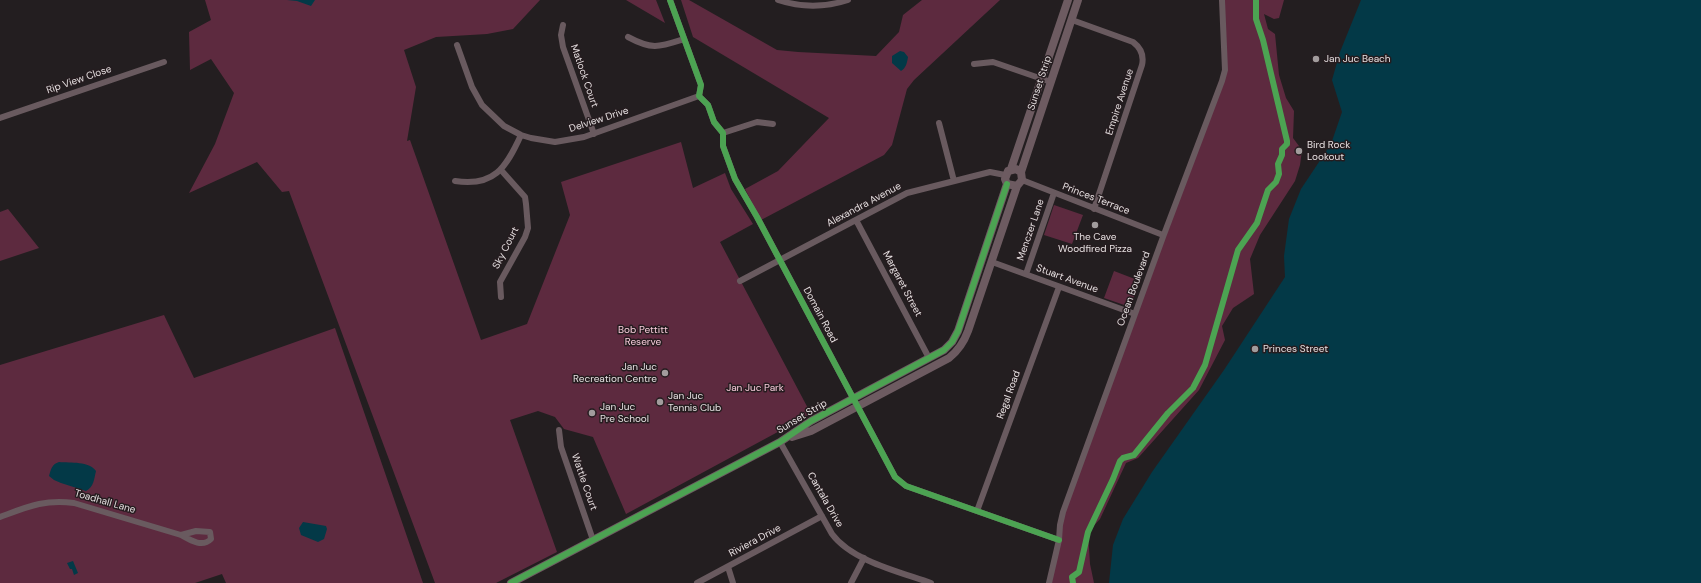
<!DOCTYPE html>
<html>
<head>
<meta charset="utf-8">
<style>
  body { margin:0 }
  canvas { display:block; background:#231e20 }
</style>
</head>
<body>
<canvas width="1701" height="583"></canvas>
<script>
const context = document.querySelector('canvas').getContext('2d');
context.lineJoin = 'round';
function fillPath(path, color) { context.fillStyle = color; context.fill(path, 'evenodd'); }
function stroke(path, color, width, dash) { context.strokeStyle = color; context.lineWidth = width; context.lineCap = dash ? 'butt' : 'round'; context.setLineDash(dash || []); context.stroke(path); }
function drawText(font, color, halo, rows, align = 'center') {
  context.font = font + ' "DM Sans",sans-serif'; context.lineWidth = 3; context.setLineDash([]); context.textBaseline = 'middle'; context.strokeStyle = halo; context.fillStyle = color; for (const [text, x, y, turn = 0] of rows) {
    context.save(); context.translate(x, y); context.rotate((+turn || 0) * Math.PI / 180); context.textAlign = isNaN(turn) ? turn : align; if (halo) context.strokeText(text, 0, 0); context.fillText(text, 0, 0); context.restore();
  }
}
fillPath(new Path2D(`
  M205 0H540L513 29 487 34 436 37 404 50 416 87 407 141 410 140 481 340 527 324 570 215 561 182 681 142 693 188 725 173 731 189 753 224 720 242 811 414 626 514 593 437 564 429 555 417 538 411 510 420 557 552 496 583H435L289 191 282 192 257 162 189 193 215 144 234 93 211 59 190 70 189 32 211 20Z
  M626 0H656L665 23Z
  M681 0H689L777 50 798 52 876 56 899 32 903 15 922 0H1000L914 80 907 89 892 145 884 155 761 220 745 189 778 171 829 118 693 37Z
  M1222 0H1284L1279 18 1274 19 1264 14 1268 29 1275 34 1279 75 1286 98 1294 111 1293 138 1302 150 1300 165 1295 181 1260 235 1250 259 1254 294 1233 308 1222 326 1225 340 1199 390 1138 458 1126 463 1100 519 1088 532 1090 564 1094 583H1049L1060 525 1222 81Z
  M1054 205 1083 215 1072 244 1044 235Z
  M8 209 39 248 0 261V212Z
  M1114 271 1140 281 1130 307 1104 298Z
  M164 315 194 378 335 328 423 583H226L222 574 195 583H0V365Z`), '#5d2a3f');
fillPath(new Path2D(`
  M287 0H315L311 6 297 1Z
  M1361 0H1701V583H1109L1113 545 1123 519 1152 472 1224 370 1285 277 1284 256 1289 219 1301 189 1331 144 1342 112 1332 80 1340 52Z
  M900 51 904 52 908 57C907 63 906 68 901 71L892 63V56Z
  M59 462C71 463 89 461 96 471 94 479 94 487 86 491L61 483 54 480 49 476C51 469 52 464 59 462Z
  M303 522 326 526 327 529 324 539 318 542 301 535 299 528Z
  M73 561 78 573 74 575 72 569H70L67 563Z`), '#033947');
stroke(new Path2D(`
  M670 0 701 85 699 96 708 105 714 122 723 133V146L735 179 757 217 895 477 906 486 1059 540
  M778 0C802 8 824 8 848 0
  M1072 20 1133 42C1141 48 1144 56 1142 65L1094 209
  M563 25 561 35 563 47 594 134
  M628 37C652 50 659 47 684 39
  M457 45 472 87 482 105 504 126 521 135 531 138 555 142 584 137 699 96
  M974 64 993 62 1051 82
  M0 118 164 62
  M939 123 954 181
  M723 133 757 122 773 124
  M501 170 525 197 526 204 528 228 525 237 500 282 501 297
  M1022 180 1163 235
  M455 181C494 187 506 168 521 135
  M856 220 929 358
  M992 262 1135 314
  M1026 274 1054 193
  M740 281 907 193 990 172 1005 175
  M559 430 561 447 593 540
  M780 442 832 534C852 561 900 572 931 583
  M977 511 1059 287
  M0 517C27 507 44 499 74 503L181 535C190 540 202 548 211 539L210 532 196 531 181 535
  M728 567 733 583
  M697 583 822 516
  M851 583 864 558
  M1049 583 1059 540 1060 525 1063 512 1163 237 1222 81 1225 70 1222 0`), '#695a5f', 6);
stroke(new Path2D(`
  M1011 169 1068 0
  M1021 172 1016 169 1008 171 1005 179 1007 184 1017 186 1022 180 1021 172 1078 0
  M792 437 811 431 949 358C959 350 964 342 968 331L1017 186
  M511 583 780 442 811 421 944 350 952 342 958 331 1007 184`), '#6d5b61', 8);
stroke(new Path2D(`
  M670 0 701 85 699 96 708 105 714 122 723 133V146L735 179 757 217 895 477 906 486 1059 540
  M511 583 780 442 811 421 944 350 952 342 958 331 1007 184
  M1073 583 1072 577 1079 572 1088 532 1113 479 1120 461 1123 458 1134 455 1168 413 1193 388 1205 365 1238 250 1257 223 1268 190 1276 182 1279 174 1278 164 1282 155V149L1287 144V141L1263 40 1256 19V0`), '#4ca352', 6);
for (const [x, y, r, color] of [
  [1316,59,4,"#a29c9d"],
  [1299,151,4,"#a29c9d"],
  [1095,225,4,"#a29c9d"],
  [1255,349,4,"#a29c9d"],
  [665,373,4,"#a29c9d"],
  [660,402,4,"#a29c9d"],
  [592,413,4,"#a29c9d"]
]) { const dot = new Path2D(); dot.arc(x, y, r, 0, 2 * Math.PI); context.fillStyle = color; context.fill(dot); stroke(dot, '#251c1f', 1.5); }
drawText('10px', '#e6e0e1', '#251c1f', [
  ["Jan Juc Beach",1324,59],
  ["Bird Rock",1307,145],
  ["Lookout",1307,157],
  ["The Cave",1095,237,"center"],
  ["Woodfired Pizza",1095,249,"center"],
  ["Princes Street",1263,349],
  ["Jan Juc",657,367,"right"],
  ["Recreation Centre",657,379,"right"],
  ["Jan Juc",668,396],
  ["Tennis Club",668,408],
  ["Jan Juc",600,407],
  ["Pre School",600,419]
], 'left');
drawText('10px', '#e6e0e1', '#251c1f', [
  ["Matlock Court",584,76,71],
  ["Rip View Close",79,80,-19],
  ["Sunset Strip",1040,83,-72],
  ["Empire Avenue",1120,102,-72],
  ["Delview Drive",599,120,-18],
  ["Princes Terrace",1096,199,21],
  ["Alexandra Avenue",864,205,-28],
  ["Menczer Lane",1031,230,-71],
  ["Sky Court",506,248,-63],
  ["Stuart Avenue",1067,279,20],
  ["Margaret Street",902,284,62],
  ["Ocean Boulevard",1134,289,-70],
  ["Domain Road",820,315,62],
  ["Regal Road",1009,395,-70],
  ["Sunset Strip",802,417,-31],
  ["Wattle Court",584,482,71],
  ["Cantala Drive",825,500,60],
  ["Toadhall Lane",105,502,16],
  ["Riviera Drive",755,541,-28]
]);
drawText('10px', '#f8ccdb', '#251c1f', [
  ["Bob Pettitt",643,330],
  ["Reserve",643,342],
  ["Jan Juc Park",755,388]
]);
</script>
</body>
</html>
